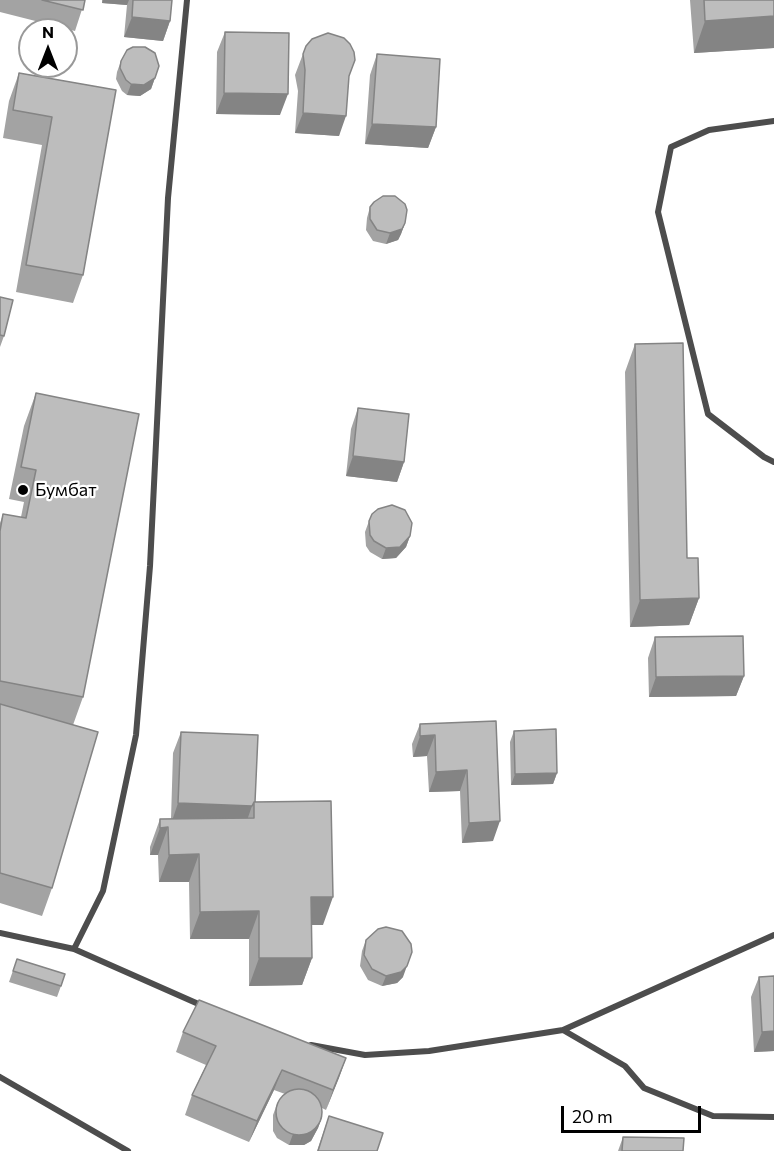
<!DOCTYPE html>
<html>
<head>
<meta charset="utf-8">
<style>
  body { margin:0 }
  #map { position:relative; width:774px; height:1151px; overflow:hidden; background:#fff; font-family:Commissioner,sans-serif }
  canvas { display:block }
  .north { position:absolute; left:18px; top:18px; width:60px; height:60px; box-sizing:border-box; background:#fff; border:2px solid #999; border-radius:50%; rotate:0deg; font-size:16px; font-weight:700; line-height:24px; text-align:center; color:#000 }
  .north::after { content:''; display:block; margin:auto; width:21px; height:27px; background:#000; clip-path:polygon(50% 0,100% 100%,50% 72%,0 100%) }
  .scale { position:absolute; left:561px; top:1106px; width:140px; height:27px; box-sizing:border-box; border:3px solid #000; border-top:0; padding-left:8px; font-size:18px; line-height:21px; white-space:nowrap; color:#000; -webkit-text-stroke:4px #fff; paint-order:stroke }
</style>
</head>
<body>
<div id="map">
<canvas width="774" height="1151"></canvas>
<div class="north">N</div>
<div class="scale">20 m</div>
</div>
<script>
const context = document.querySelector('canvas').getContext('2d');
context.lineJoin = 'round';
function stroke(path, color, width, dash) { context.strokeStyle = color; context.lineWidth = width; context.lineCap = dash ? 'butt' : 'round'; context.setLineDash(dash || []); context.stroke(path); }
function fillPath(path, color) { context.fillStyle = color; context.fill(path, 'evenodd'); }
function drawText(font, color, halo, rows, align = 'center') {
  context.font = font + ' Commissioner,sans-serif'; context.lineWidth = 4.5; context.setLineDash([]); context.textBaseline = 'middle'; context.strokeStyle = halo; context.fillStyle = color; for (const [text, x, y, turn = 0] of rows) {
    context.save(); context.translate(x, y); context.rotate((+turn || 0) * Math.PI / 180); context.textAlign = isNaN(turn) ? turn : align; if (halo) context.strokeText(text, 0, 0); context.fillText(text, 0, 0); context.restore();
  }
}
stroke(new Path2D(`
  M774 121 709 130 671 147 658 212 708 414 764 457 774 462
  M0 933 74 949 203 1006
  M74 949 103 891 136 735 150 566 168 198 187 0
  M563 1030 774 935
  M311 1045 365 1055 429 1051 563 1030 625 1066 644 1088 713 1116 774 1117
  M0 1077 128 1151`), '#4d4d4d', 6);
fillPath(new Path2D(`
  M0 0H85L75 31 0 12Z
  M102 0H172L170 21 163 41 124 37 127 5 102 3Z
  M690 0H774V48L694 53Z
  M225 32 280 115 216 114 217 52Z
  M306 46 348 78 339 136 295 133 298 91 295 75Z
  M377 54 436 127 428 148 365 144 370 75Z
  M121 61 159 66 151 89 140 96 127 95 122 91 116 79 117 72Z
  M19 73 116 90 83 275 73 303 16 292 42 145 3 138 9 101Z
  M370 207 405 223 401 234 398 240 386 244 373 241 366 230 367 218Z
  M0 297 4 336 0 347Z
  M635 344 687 558 699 598 689 625 630 627 625 372Z
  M36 393 83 697 73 725 52 888 42 916 0 903V523L3 514 21 517 24 502 9 499 24 426Z
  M358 408 404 462 397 482 346 476 351 429Z
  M369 521 410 536 406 547 396 558 382 559 370 552 366 546 365 532Z
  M655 637 744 676 736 696 649 697 648 658Z
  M496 721 493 841 462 843 460 791 429 792 427 756 413 757 412 744 420 724Z
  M514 731 557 773 553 784 511 785 510 742Z
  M181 732 255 802 323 925H311L312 958 302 985 249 986V939H190L189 882H159L158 855H150V847L160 819H171L173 753Z
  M366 940 403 977 397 983 382 986 368 980 360 966 362 951Z
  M17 959 61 986 57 997 9 982Z
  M774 976V1051L754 1052 751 997 759 977Z
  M183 1032 346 1058 326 1110 322 1108V1117L318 1128 311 1141 304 1145H289L277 1138 273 1131V1115L277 1104 285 1094 274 1090 249 1142 185 1115 192 1095 206 1065 176 1052Z
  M329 1116 377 1151H317Z
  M623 1137 683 1151H618Z`), '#a3a3a3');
fillPath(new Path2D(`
  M103 0H129L127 5 102 3Z
  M774 16V48L694 53 705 21Z
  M132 17 170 21 163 41 124 37Z
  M155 78 151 89 140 96 127 95 131 84Z
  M224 93 288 94 280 115 216 114Z
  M303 113 346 116 339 136 295 133Z
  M372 124 436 127 428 148 365 144Z
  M405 223 401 234 398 240 386 244 390 233Z
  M353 456 404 462 397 482 346 476Z
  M410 536 406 547 396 558 382 559 386 548Z
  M699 598 689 625 630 627 640 600Z
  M744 676 736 696 649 697 656 677Z
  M435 735 427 756 413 757 420 736Z
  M467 770 460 791 429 792 436 772Z
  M557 773 553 784 511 785 515 774Z
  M178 803 252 806 245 826 171 824Z
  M500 821 493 841 462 843 469 823Z
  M168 827 158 855H150L160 828Z
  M199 854 189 882H159L169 855Z
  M311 897H333L323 925H301Z
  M259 911 249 939H190L200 912Z
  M412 952 403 977 397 983 382 986 386 976Z
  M259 958H312L302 985 249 986Z
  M774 1031V1051L754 1052 762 1032Z
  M346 1058 339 1078 326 1110 333 1090Z
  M282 1070 274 1090 249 1142 257 1121Z
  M322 1117 318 1128 311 1141 304 1145H289L293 1134Z`), '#848484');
const building = new Path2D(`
  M42 0H85L83 10Z
  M133 0H172L170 21 132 17Z
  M704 0H774V16L705 21Z
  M225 32 289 33 288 94 224 93Z
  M328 33 344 38 350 44 354 52 355 60 349 76 346 116 303 113 305 70 303 54 306 46 312 39Z
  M133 47H145L155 53 159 66 155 78 144 85 131 84 126 80 120 68 121 61 127 50Z
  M377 54 440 59 436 127 372 124Z
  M19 73 116 90 83 275 26 265 52 117 13 110Z
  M383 196H395L405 204 407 210 405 223 402 229 390 233 377 230 370 219V207L374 202Z
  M0 297 13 300 4 336 0 335Z
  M683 343 687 558H698L699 598 640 600 635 344Z
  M36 393 139 414 83 697 0 681V531L3 514 26 518 36 470 21 467Z
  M358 408 409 414 404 462 353 456Z
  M392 505 405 510 412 523 410 536 400 547 386 548 374 541 370 535 369 521 372 514 378 509Z
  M743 636 744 676 656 677 655 637Z
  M0 704 98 732 52 888 0 873Z
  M496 721 500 821 469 823 467 770 436 772 435 735 420 736V724Z
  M556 729 557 773 515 774 514 731Z
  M181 732 258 735 255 802H254L252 806 178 803Z
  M331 801 333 897H311L312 958H259V911L200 912 199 854 169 855 168 827 160 828V819L254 818V802Z
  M386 927 402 931 411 944 412 952 407 966 401 972 386 976 372 969 364 955 366 940 378 929Z
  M17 959 65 974 61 986 13 971Z
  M774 976V1031L762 1032 759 977Z
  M199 1000 346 1058 333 1090 282 1070 257 1121 192 1095 216 1046 183 1032Z
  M276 1112a23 23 0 1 1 46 0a23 23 0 1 1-46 0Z
  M329 1116 383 1133 377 1151H318Z
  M623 1137 684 1138 683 1151H622Z`);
fillPath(building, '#bdbdbd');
stroke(building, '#848484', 1.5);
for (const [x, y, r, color] of [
  [23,490,6,"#000"]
]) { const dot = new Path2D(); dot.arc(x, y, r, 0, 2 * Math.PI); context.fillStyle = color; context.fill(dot); stroke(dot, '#fff', 2); }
drawText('18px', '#000', '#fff', [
  ["Бумбат",35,490]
], 'left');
</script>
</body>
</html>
